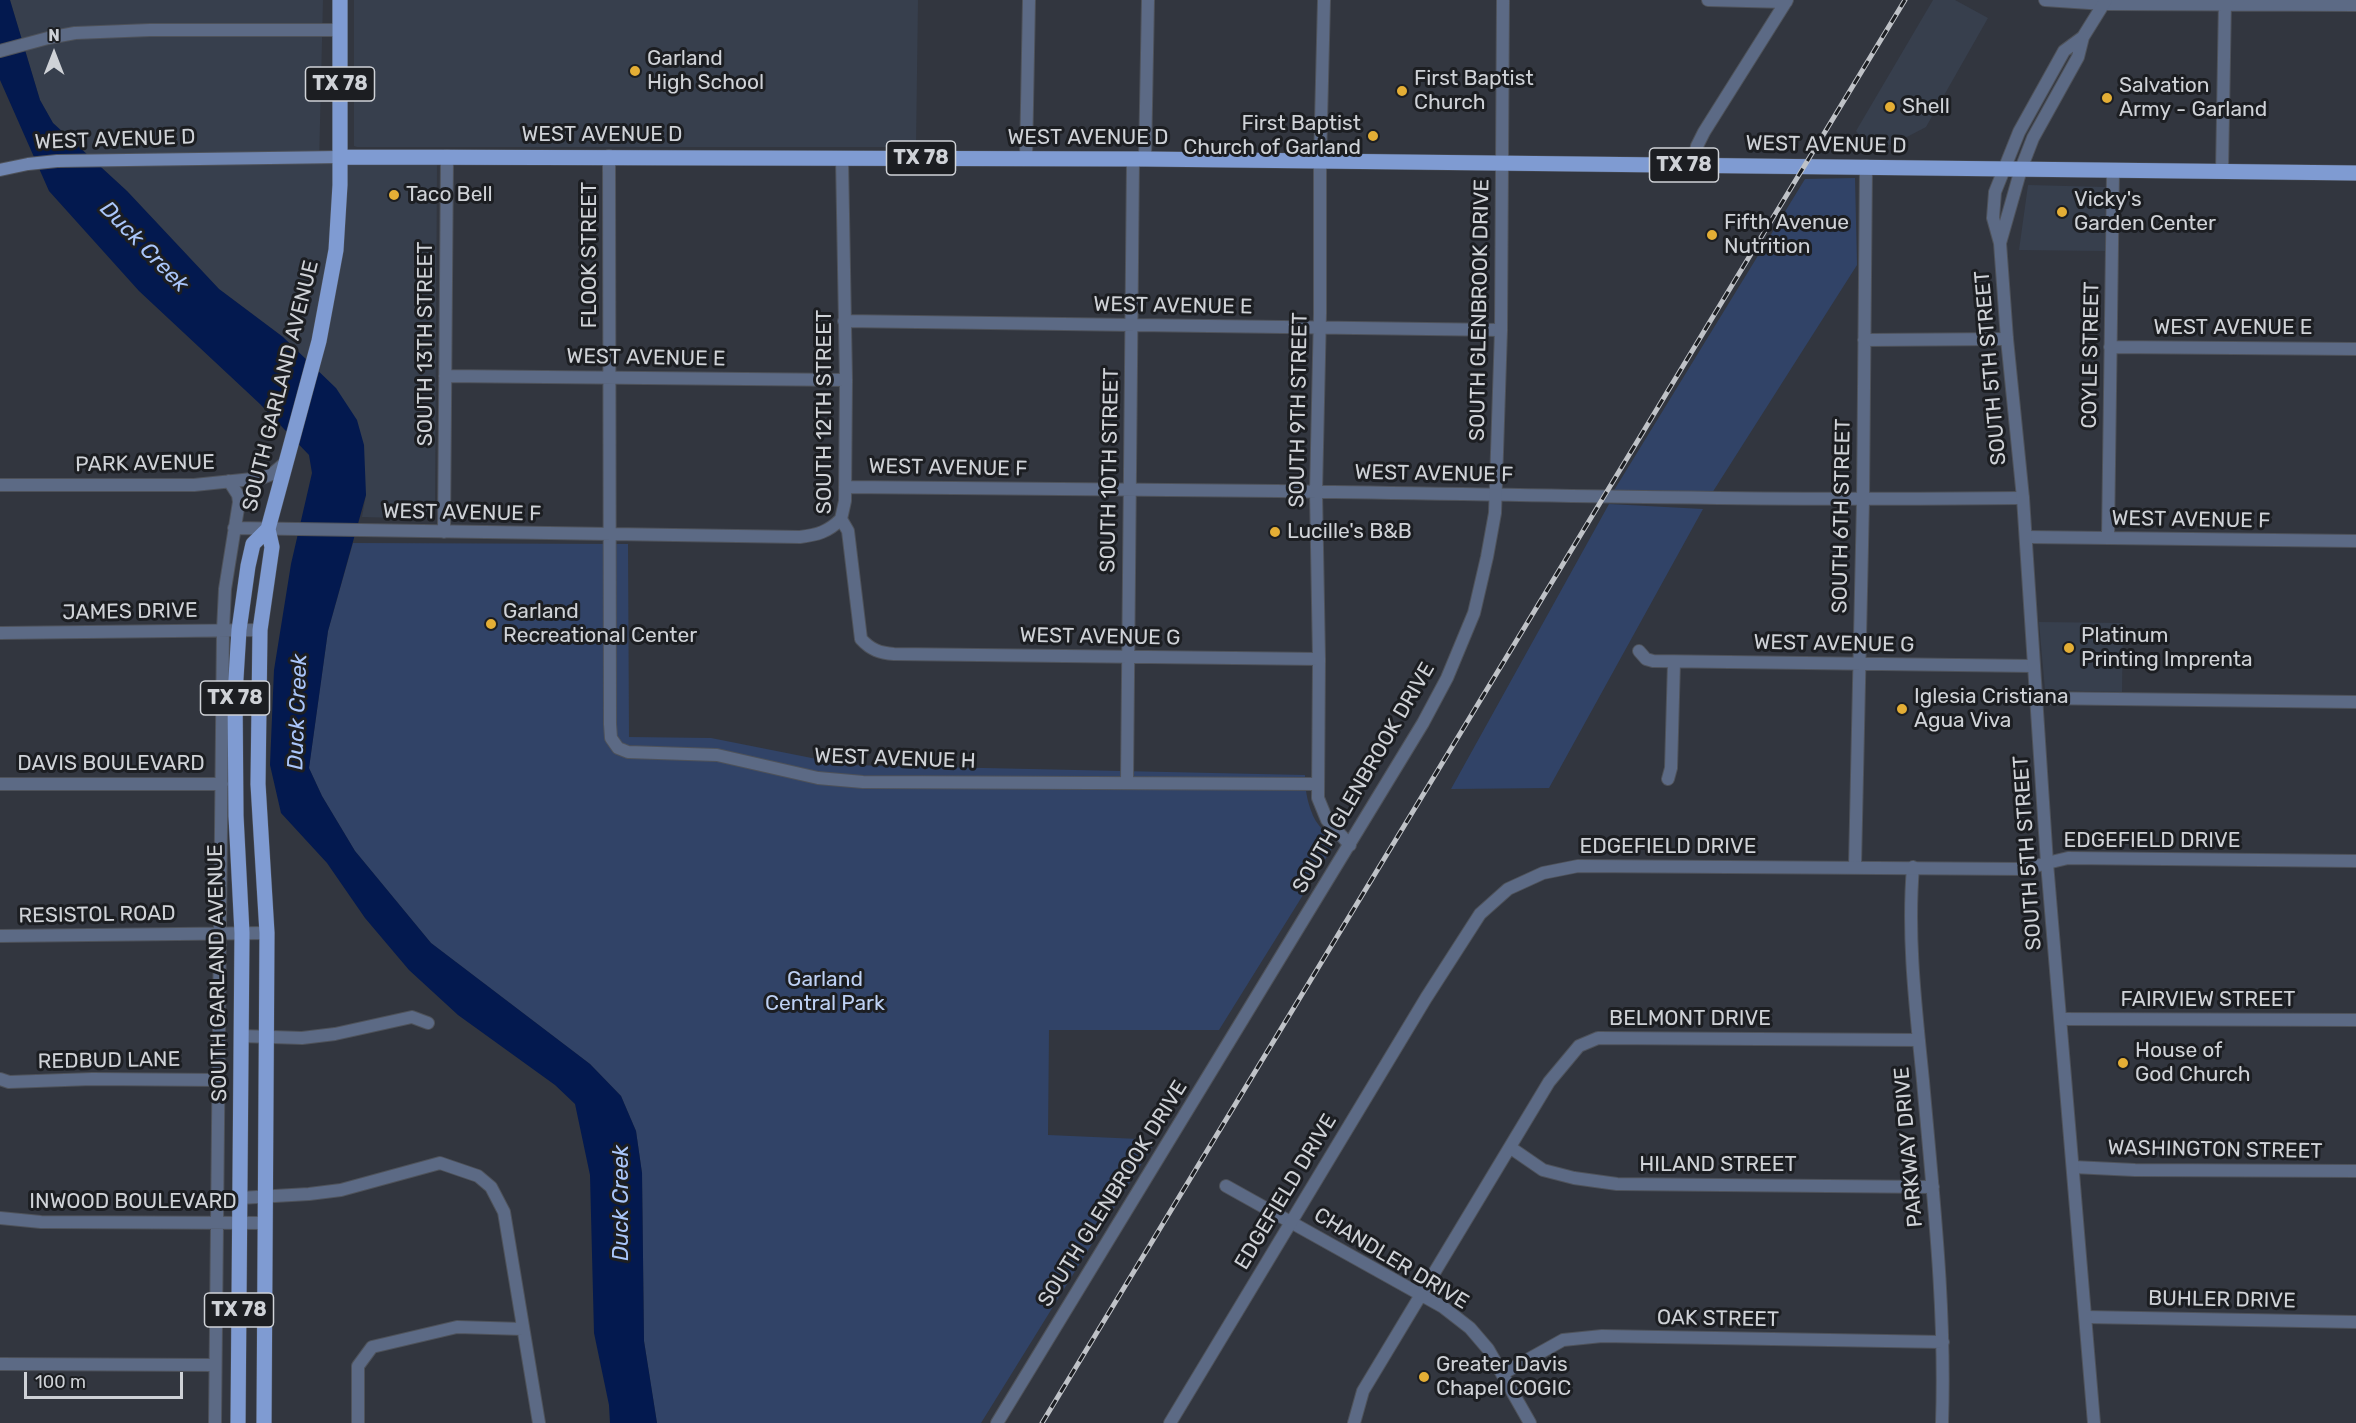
<!DOCTYPE html>
<html>
<head>
<meta charset="utf-8">
<style>
  body { margin:0 }
  #map { position:relative; width:2356px; height:1423px; overflow:hidden; background:#32363f; font-family:Rubik,sans-serif }
  canvas { display:block }
  .north { position:absolute; left:24px; top:24px; width:60px; height:60px; -webkit-text-stroke:4px #1c1e22; paint-order:stroke; rotate:0deg; font-size:16px; font-weight:700; line-height:24px; text-align:center; color:#cfd2d7 }
  .north::after { content:''; display:block; margin:auto; width:21px; height:27px; background:#cfd2d7; clip-path:polygon(50% 0,100% 100%,50% 72%,0 100%) }
  .scale { position:absolute; left:24px; top:1372px; width:159px; height:27px; box-sizing:border-box; border:3px solid #cfd2d7; border-top:0; padding-left:8px; font-size:18px; line-height:21px; white-space:nowrap; color:#cfd2d7; -webkit-text-stroke:4px #1c1e22; paint-order:stroke }
</style>
</head>
<body>
<div id="map">
<canvas width="2356" height="1423"></canvas>
<div class="north">N</div>
<div class="scale">100 m</div>
</div>
<script>
const context = document.querySelector('canvas').getContext('2d');
context.lineJoin = 'round';
function fillPath(path, color) { context.fillStyle = color; context.fill(path, 'evenodd'); }
function stroke(path, color, width, dash) { context.strokeStyle = color; context.lineWidth = width; context.lineCap = dash ? 'butt' : 'round'; context.setLineDash(dash || []); context.stroke(path); }
function drawText(font, color, halo, rows, align = 'center') {
  context.font = font + ' Rubik,sans-serif'; context.lineWidth = 6; context.setLineDash([]); context.textBaseline = 'middle'; context.strokeStyle = halo; context.fillStyle = color; for (const [text, x, y, turn = 0] of rows) {
    context.save(); context.translate(x, y); context.rotate((+turn || 0) * Math.PI / 180); context.textAlign = isNaN(turn) ? turn : align; if (halo) context.strokeText(text, 0, 0); context.fillText(text, 0, 0); context.restore();
  }
}
fillPath(new Path2D(`
  M10 0H323L319 164 437 163 435 519 362 517 366 495 283 337 219 289 127 191 53 123 40 100Z
  M354 0H918L916 147H357L354 146Z
  M1933 0H1955L1988 18 1926 127 1903 139 1896 146 1864 141 1856 131Z
  M2028 185 2105 187V251L2019 250Z
  M2039 622 2123 623 2122 692 2045 690Z`), '#373f4d');
fillPath(new Path2D(`
  M1855 178 1857 265 1712 493 1613 492 1805 179Z
  M1609 504 1703 509 1549 788 1451 789Z
  M353 543 628 544 629 737 711 738 847 765 1305 775C1305 788 1307 801 1312 813 1316 826 1333 837 1331 850L1219 1030H1049L1048 1135 1139 1139 1152 1147 981 1423H657L644 1341 642 1173 636 1131 621 1096 590 1064 431 943 355 851 322 796 309 768 328 631Z`), '#314367');
fillPath(new Path2D(`
  M0 0H10L40 100 53 123 127 191 219 289 283 337 336 388 357 420 364 445 366 495 328 631 309 768 322 796 355 851 431 943 590 1064 621 1096 636 1131 642 1173 644 1341 657 1423H610L609 1405 594 1333 590 1175 575 1104 555 1085 458 1015 409 970 365 918 327 863 281 813 270 765 274 670 291 564 312 473 309 455 260 404 139 291 49 191 0 80Z`), '#03194f');
const minor = new Path2D(`
  M1324 0 1320 162V313L1316 492 1319 659 1318 798 1327 820 1350 845
  M1708 0 1786 2
  M2045 0 2104 4 2356 5
  M609 156 610 724 611 738 618 748 628 752 717 755 818 778 863 782 1318 784
  M842 158 846 380 845 501 841 519 848 531 861 639C871 650 880 653 894 654L1319 659
  M1026 158 1029 0
  M1145 159 1148 0
  M1693 165 1697 146 1704 132 1787 0
  M2222 172 2225 0
  M844 321 1501 330
  M1864 340 2007 339
  M2110 347 2356 349
  M445 376 846 380
  M0 485H194L262 478 272 474 286 462
  M845 487C989 488 1133 489 1277 491 1526 495 1774 501 2023 498
  M234 528 800 537C817 535 828 532 841 519
  M444 532 447 156
  M2026 537 2356 541
  M2108 538 2113 172
  M0 633 260 630
  M1639 651 1646 659 1653 661 2033 666
  M2036 698 2356 702
  M1668 779 1671 768 1674 662
  M1127 782 1133 159
  M0 784H222
  M2047 863 2068 858 2356 861
  M1855 866 1863 500 1866 166
  M1913 867C1907 939 1916 1010 1923 1081 1933 1195 1946 1308 1942 1423
  M0 936 267 933
  M2061 1019 2356 1020
  M241 1036 302 1038 335 1034 412 1017 428 1023
  M0 1079 9 1082 92 1079 219 1080
  M1511 1148 1543 1170 1574 1178 1617 1184 1933 1187
  M2073 1167 2135 1170 2356 1171
  M1226 1186 1443 1307 1470 1328 1488 1349 1530 1423
  M240 1198 309 1194 341 1190 440 1163 478 1176 491 1187 504 1212 539 1423
  M0 1218 41 1222 265 1223
  M2086 1317 2356 1322
  M0 1364 215 1365
  M1502 1374 1563 1340 1602 1336 1943 1342
  M215 1423 223 630 225 589 239 502 238 495 229 481
  M358 1423V1366L372 1347 457 1327 523 1329
  M1354 1423 1363 1391 1549 1082 1579 1046 1598 1038 1919 1040`);
const tertiary = new Path2D(`
  M2083 37 2064 51 2019 132 1995 192 1993 218 2000 243 2007 339 2023 498 2047 863 2094 1423
  M0 51 48 38 75 33 150 30H339
  M2000 243 2021 169 2033 138 2078 57 2083 37 2106 0
  M997 1423 1423 723 1447 678 1474 613 1487 557 1495 513 1501 330 1503 0
  M1170 1423 1426 998 1480 914 1508 889 1543 873 1578 866 2025 869 2047 863`);
const secondary = new Path2D(`
  M0 170 28 164 57 161 340 157`);
const primary = new Path2D(`
  M340 157 1145 159 2356 173
  M238 1423 242 933 236 816 235 694 239 630 248 566 253 544 268 529
  M264 1423 267 933 258 784 260 630 272 547 268 529 319 341 336 250 340 185V0`);
stroke(minor, '#4e525a', 14);
stroke(tertiary, '#4e525a', 14);
stroke(secondary, '#4e525a', 14);
stroke(primary, '#4e525a', 16);
stroke(minor, '#5c6a85', 12);
stroke(tertiary, '#5c6a85', 12);
stroke(secondary, '#7086b1', 12);
stroke(primary, '#7f9bd2', 15);
const rail = new Path2D(`
  M1042 1423 1905 0`);
stroke(rail, '#bfc2c7', 5);
stroke(rail, '#1c1e22', 3, [9]);
for (const [x, y, r, color] of [
  [635,71,6,"#e4ae35"],
  [1402,91,6,"#e4ae35"],
  [2107,98,6,"#e4ae35"],
  [1890,107,6,"#e4ae35"],
  [1373,136,6,"#e4ae35"],
  [394,195,6,"#e4ae35"],
  [2062,212,6,"#e4ae35"],
  [1712,235,6,"#e4ae35"],
  [1275,532,6,"#e4ae35"],
  [491,624,6,"#e4ae35"],
  [2069,648,6,"#e4ae35"],
  [1902,709,6,"#e4ae35"],
  [2123,1063,6,"#e4ae35"],
  [1424,1377,6,"#e4ae35"]
]) { const dot = new Path2D(); dot.arc(x, y, r, 0, 2 * Math.PI); context.fillStyle = color; context.fill(dot); stroke(dot, '#1c1e22', 2); }
for (const [x, y, w] of [
  [340,84,69],
  [921,158,69],
  [1684,165,69],
  [235,698,69],
  [239,1310,69]
]) { const box = new Path2D(); box.roundRect(x - w / 2, y - 17, w, 34, 4.5); context.fillStyle = '#1c1e22'; context.fill(box); stroke(box, '#cfd2d7', 1.5); }
drawText('bold 20px', '#cfd2d7', null, [
  ["TX 78",340,84],
  ["TX 78",921,158],
  ["TX 78",1684,165],
  ["TX 78",235,698],
  ["TX 78",239,1310]
]);
drawText('21px', '#cfd2d7', '#1c1e22', [
  ["Garland",647,59],
  ["High School",647,83],
  ["First Baptist",1414,79],
  ["Church",1414,103],
  ["Salvation",2119,86],
  ["Army - Garland",2119,110],
  ["Shell",1902,107],
  ["First Baptist",1361,124,"right"],
  ["Church of Garland",1361,148,"right"],
  ["Taco Bell",406,195],
  ["Vicky's",2074,200],
  ["Garden Center",2074,224],
  ["Fifth Avenue",1724,223],
  ["Nutrition",1724,247],
  ["Lucille's B&B",1287,532],
  ["Garland",503,612],
  ["Recreational Center",503,636],
  ["Platinum",2081,636],
  ["Printing Imprenta",2081,660],
  ["Iglesia Cristiana",1914,697],
  ["Agua Viva",1914,721],
  ["House of",2135,1051],
  ["God Church",2135,1075],
  ["Greater Davis",1436,1365],
  ["Chapel COGIC",1436,1389]
], 'left');
drawText('21px', '#cfd2d7', '#1c1e22', [
  ["WEST AVENUE D",602,135],
  ["WEST AVENUE D",1088,138],
  ["WEST AVENUE D",115,140,-2],
  ["WEST AVENUE D",1826,145,1],
  ["FLOOK STREET",590,255,-90],
  ["WEST AVENUE E",1173,306,1],
  ["SOUTH GLENBROOK DRIVE",1480,310,-89],
  ["WEST AVENUE E",2233,328],
  ["SOUTH 13TH STREET",426,344,-90],
  ["COYLE STREET",2091,355,-89],
  ["WEST AVENUE E",646,358,1],
  ["SOUTH 5TH STREET",1991,368,-95],
  ["SOUTH GARLAND AVENUE",281,386,-76],
  ["SOUTH 9TH STREET",1299,410,-89],
  ["SOUTH 12TH STREET",825,412,-90],
  ["PARK AVENUE",145,464,-1],
  ["WEST AVENUE F",948,468,1],
  ["SOUTH 10TH STREET",1110,470,-89],
  ["WEST AVENUE F",1434,474,1],
  ["WEST AVENUE F",462,513,1],
  ["SOUTH 6TH STREET",1842,516,-89],
  ["WEST AVENUE F",2191,520,1],
  ["JAMES DRIVE",130,612,-1],
  ["WEST AVENUE G",1100,637,1],
  ["WEST AVENUE G",1834,644,1],
  ["WEST AVENUE H",895,759,2],
  ["DAVIS BOULEVARD",111,764],
  ["SOUTH GLENBROOK DRIVE",1364,778,-60],
  ["EDGEFIELD DRIVE",2152,841],
  ["EDGEFIELD DRIVE",1668,847],
  ["SOUTH 5TH STREET",2028,853,-94],
  ["RESISTOL ROAD",97,915,-1],
  ["SOUTH GARLAND AVENUE",218,973,-91],
  ["FAIRVIEW STREET",2208,1000],
  ["BELMONT DRIVE",1690,1019],
  ["REDBUD LANE",109,1061,-1],
  ["PARKWAY DRIVE",1909,1147,-95],
  ["WASHINGTON STREET",2215,1150,1],
  ["HILAND STREET",1718,1165],
  ["EDGEFIELD DRIVE",1286,1192,-59],
  ["SOUTH GLENBROOK DRIVE",1113,1194,-58],
  ["INWOOD BOULEVARD",133,1202],
  ["CHANDLER DRIVE",1391,1259,31],
  ["BUHLER DRIVE",2222,1300,1],
  ["OAK STREET",1718,1319,1]
]);
drawText('21px', '#bed1f4', '#1c1e22', [
  ["Garland",825,980],
  ["Central Park",825,1004]
]);
drawText('italic 22px', '#aac6fa', '#1c1e22', [
  ["Duck Creek",144,247,46],
  ["Duck Creek",298,712,-88],
  ["Duck Creek",622,1203,-90]
]);
</script>
</body>
</html>
